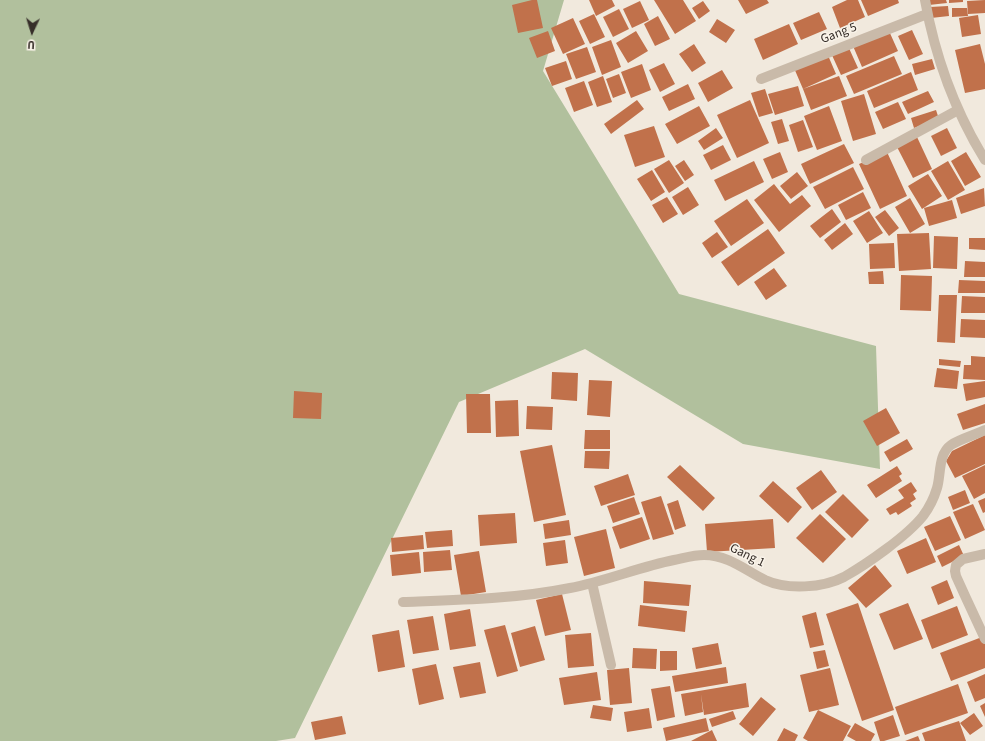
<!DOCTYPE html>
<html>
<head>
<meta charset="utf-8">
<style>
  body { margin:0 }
  #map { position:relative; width:985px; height:741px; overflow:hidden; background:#f1e9dd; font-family:"Source Sans 3",sans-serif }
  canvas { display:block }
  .north { position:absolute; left:12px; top:12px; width:40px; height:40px; -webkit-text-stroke:3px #f9f3e9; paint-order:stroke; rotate:184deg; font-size:11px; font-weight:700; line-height:16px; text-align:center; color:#362e29 }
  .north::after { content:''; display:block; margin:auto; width:14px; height:18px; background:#362e29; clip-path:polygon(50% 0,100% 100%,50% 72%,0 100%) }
</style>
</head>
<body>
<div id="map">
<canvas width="985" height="741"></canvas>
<div class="north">U</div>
</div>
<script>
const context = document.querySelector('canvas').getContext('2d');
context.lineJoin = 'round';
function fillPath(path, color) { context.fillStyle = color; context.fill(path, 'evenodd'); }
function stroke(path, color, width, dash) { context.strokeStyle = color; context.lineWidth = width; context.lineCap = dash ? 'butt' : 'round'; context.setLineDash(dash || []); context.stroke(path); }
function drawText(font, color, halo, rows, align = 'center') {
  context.font = font + ' "Source Sans 3",sans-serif'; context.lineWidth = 3; context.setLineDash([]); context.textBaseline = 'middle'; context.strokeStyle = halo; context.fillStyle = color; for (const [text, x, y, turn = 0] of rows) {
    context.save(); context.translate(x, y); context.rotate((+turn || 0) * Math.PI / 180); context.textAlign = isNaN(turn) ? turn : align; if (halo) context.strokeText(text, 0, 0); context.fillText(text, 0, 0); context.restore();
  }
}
fillPath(new Path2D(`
  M0 0H564L543 71 679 294 876 346 880 469 743 444 585 349 459 402 295 738 276 741H0Z`), '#b1c09d');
fillPath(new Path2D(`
  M532 0H537L543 28 518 33 512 5Z
  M589 0H612L615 6 596 16Z
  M654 0H683L696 21 675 34Z
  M738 0H767L769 3 746 14Z
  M847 0H858L865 17 840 28 832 7Z
  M861 0H898L899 3 868 16Z
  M928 0H946L947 3 929 5Z
  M949 0H963V2L949 3Z
  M985 0V13L968 14 967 1Z
  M640 1 649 20 632 28 623 9Z
  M703 1 710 11 699 19 692 8Z
  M948 6 949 16 931 18 930 7Z
  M952 8H967L968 16 952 17Z
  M619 9 629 29 613 37 603 17Z
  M819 12 827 29 801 40 793 23Z
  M594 14 605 37 590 44 579 21Z
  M978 15 981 34 962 37 959 18Z
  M658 16 670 39 655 46 644 24Z
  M573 18 585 44 563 54 551 28Z
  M717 19 735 30 726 43 709 32Z
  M789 24 798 44 763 60 754 39Z
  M912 30 923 54 909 60 898 36Z
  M548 31 555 51 537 58 529 38Z
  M636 31 648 51 628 63 616 43Z
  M889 31 898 51 862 67 853 46Z
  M611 40 621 67 602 75 592 47Z
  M694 44 706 63 692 72 679 54Z
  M980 44 985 64V89L965 93 955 50Z
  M848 46 858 68 841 75 831 53Z
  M587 47 596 72 576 79 566 54Z
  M827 53 836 74 803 89 794 68Z
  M894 56 902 74 854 94 846 76Z
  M932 59 935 69 915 75 912 64Z
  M566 61 572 79 552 86 545 68Z
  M664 63 675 84 660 92 649 70Z
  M642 64 651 90 631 98 621 72Z
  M722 70 733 88 708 102 698 83Z
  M911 72 918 90 874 108 867 91Z
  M619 74 626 93 613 98 606 79Z
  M603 76 612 102 597 107 588 82Z
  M839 76 847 96 811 110 803 89Z
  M584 81 593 105 574 112 565 88Z
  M688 84 695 99 669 111 662 97Z
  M798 86 804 106 775 115 768 94Z
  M765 89 773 113 759 117 751 93Z
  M928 91 934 102 908 114 902 102Z
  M864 94 876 134 853 141 841 101Z
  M637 100 644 109 611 134 604 124Z
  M750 100 769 143 737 158 717 115Z
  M898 102 906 119 883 129 875 112Z
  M699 106 710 126 677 144 665 124Z
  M829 106 842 141 817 150 804 116Z
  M936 110 939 119 914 128 911 118Z
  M782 119 789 141 778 144 771 122Z
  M803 120 813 147 798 152 789 125Z
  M654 126 665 157 635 167 624 135Z
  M716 128 723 138 704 150 698 141Z
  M947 128 957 148 941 156 931 136Z
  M917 137 932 169 913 178 897 147Z
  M844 144 854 163 810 184 801 164Z
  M723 145 731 160 711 170 703 155Z
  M780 152 788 172 772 179 763 159Z
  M887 152 907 196 880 209 859 164Z
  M966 152 981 177 965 186 951 161Z
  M669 160 684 183 669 193 654 169Z
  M684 160 694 175 685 181 675 166Z
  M754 161 764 182 725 201 714 180Z
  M948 161 965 190 948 200 931 171Z
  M853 167 864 189 825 209 813 187Z
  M652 170 665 192 651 201 637 179Z
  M797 172 808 186 791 199 780 186Z
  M928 174 942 196 922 209 908 186Z
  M774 184 790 204 802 195 811 206 779 232 754 200Z
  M688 187 699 205 683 215 672 197Z
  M984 188 985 206 961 214 956 198Z
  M863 192 871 208 846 220 838 205Z
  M667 197 678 214 663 223 652 205Z
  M910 198 925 224 910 233 895 207Z
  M747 199 764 223 731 246 714 221Z
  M952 200 957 218 929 226 924 208Z
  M832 209 841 222 820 238 810 226Z
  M885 210 899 228 889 236 875 217Z
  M869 211 883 233 867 243 853 221Z
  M845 223 853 234 832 250 824 240Z
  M768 229 785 253 738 286 721 262Z
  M717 232 728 247 712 258 702 243Z
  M929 233 931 269 899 271 897 234Z
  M934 236 958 237 957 269 933 268Z
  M969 238H985V250L969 249Z
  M894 243 895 268 870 269 869 244Z
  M965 261 985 262V277H964Z
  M774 268 787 286 766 300 754 282Z
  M883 271 884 284H869L868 272Z
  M901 275 932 276 931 311 900 310Z
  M959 280 985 281V293H958Z
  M939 295H957L955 343 937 342Z
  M962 296 985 297V313H961Z
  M961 319 985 320V338L960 337Z
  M971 356 985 357V380L963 379 964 365H971Z
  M939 359 961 361 960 367 939 365Z
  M937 368 959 371 957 389 934 387Z
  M552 372 578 373 577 401 551 399Z
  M589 380 612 381 610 417 587 415Z
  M985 381V397L966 401 963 384Z
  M294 391 322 393 321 419 293 418Z
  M466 394H490L491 433H467Z
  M518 400 519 436 496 437 495 401Z
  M985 404V423L963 430 957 414Z
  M527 406 553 407 552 430 526 429Z
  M886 408 900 433 877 446 863 421Z
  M585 430H610V449H584Z
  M985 435V464L955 478 946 461 952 451Z
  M907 439 913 449 890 462 884 452Z
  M552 445 566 515 534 522 520 451Z
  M585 451H610L609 469 584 468Z
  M680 465 715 498 703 511 667 477Z
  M985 465V493L974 499 962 476Z
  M897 466 902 474 899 476 902 481 876 498 867 485Z
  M821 470 837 492 812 510 796 488Z
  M628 474 635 495 601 506 594 486Z
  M773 481 802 507 788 523 759 496Z
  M911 482 917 491 913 494 916 499 910 503 912 506 898 515 896 512 890 515 886 509 904 498 898 490Z
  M965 490 970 503 953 510 948 497Z
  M843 494 869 520 852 538 825 512Z
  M661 496 674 534 653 540 641 502Z
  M634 497 640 514 613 523 607 506Z
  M985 498V512L983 513 978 501Z
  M678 500 686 526 675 530 667 504Z
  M973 504 985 530 965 539 953 512Z
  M515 513 517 543 480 546 478 515Z
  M820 514 846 539 823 563 796 538Z
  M950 516 961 540 935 551 924 527Z
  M642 517 650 539 620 549 612 527Z
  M773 519 775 548 707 552 705 524Z
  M569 520 571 535 545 539 543 524Z
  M606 529 615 568 584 576 574 537Z
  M452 530 453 546 427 548 425 532Z
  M423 535 424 549 392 552 391 538Z
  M926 538 936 562 907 574 897 551Z
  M565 540 568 563 546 566 543 543Z
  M959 545 964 556 942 567 937 556Z
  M450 550 452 570 424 572 423 552Z
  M479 551 486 592 461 596 454 555Z
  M419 552 421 573 392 576 390 555Z
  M875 565 892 586 866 608 848 588Z
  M947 580 954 598 938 605 931 587Z
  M644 581 691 585 689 606 643 603Z
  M562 594 571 630 545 636 536 600Z
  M858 603 894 710 862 721 826 614Z
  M908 603 923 639 894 650 879 614Z
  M640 605 687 611 685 632 638 626Z
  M957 606 968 635 932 649 921 620Z
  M470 609 476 646 450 650 444 614Z
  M816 612 824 645 810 648 802 616Z
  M433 616 439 650 413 654 407 620Z
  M505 625 518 671 497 677 484 630Z
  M535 626 545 660 520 667 511 633Z
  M399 630 405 667 378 672 372 635Z
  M591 633 594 666 568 668 565 635Z
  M982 637 985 644V668L951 681 940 653Z
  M718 643 722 664 696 669 692 648Z
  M633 648 657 649 656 669 632 668Z
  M825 650 829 666 817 669 813 652Z
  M660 651H677V670L660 671Z
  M480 662 486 693 460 698 453 667Z
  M436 664 444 699 419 705 412 669Z
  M726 667 728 683 675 692 672 676Z
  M629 668 632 703 610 705 607 670Z
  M830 668 839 705 809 712 800 675Z
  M597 672 601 700 564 705 559 678Z
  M985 674V698L975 702 967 682Z
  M746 683 749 707 704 715 701 694 703 712 685 716 681 694Z
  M958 684 968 713 905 735 895 707Z
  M670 686 675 717 657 721 651 689Z
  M761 697 776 709 753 736 739 724Z
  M985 703V717L980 706Z
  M593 705 613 708 611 721 590 718Z
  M649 708 652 728 627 732 624 712Z
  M818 710 851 726 843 741H808L803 738Z
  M733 711 736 719 712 727 709 719Z
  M974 713 983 726 970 735 960 723Z
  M893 715 900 736 884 741H880L874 722Z
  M342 716 346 734 315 740 311 722Z
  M706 718 709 731 666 741 663 728Z
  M959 721 966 741H925L922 733Z
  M855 723 875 734 871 741H856L847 736Z
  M784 728 798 735 795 741H777Z
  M712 730 717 741H691Z
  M918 736 920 741H905Z`), '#c1714b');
stroke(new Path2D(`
  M925 0C935 56 955 111 985 160
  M761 79 927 14
  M866 160 958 110
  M985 554 963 559 956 565 955 571 956 576 966 598 985 639
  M592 583 611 665
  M403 602C459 600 516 599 570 588 606 581 639 567 674 560 684 558 694 555 704 555 728 555 745 570 765 580 787 590 823 588 844 577 867 564 907 536 923 516 929 508 934 498 937 488 941 475 938 454 951 445 960 439 975 435 985 430`), '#c9baa9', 10);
drawText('13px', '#362e29', '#f9f3e9', [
  ["Gang 5",839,34,-21],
  ["Gang 1",747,556,26]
]);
</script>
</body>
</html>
